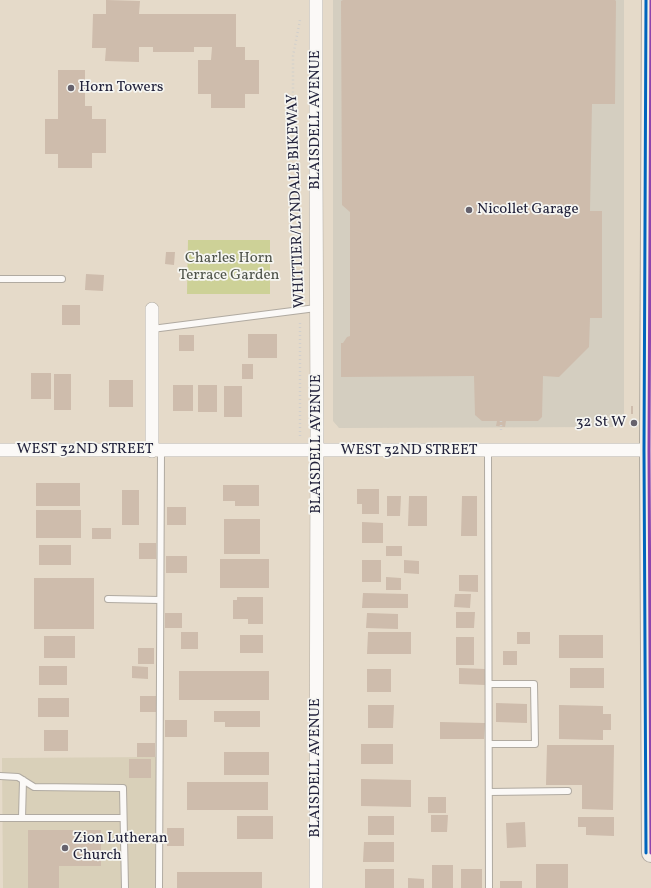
<!DOCTYPE html>
<html>
<head>
<meta charset="utf-8">
<style>
  body { margin:0 }
  canvas { display:block; background:#e5dac9 }
</style>
</head>
<body>
<canvas width="651" height="888"></canvas>
<script>
const context = document.querySelector('canvas').getContext('2d');
context.lineJoin = 'round';
function fillPath(path, color) { context.fillStyle = color; context.fill(path, 'evenodd'); }
function stroke(path, color, width, dash) { context.strokeStyle = color; context.lineWidth = width; context.lineCap = dash ? 'butt' : 'round'; context.setLineDash(dash || []); context.stroke(path); }
function drawText(font, color, halo, rows, align = 'center') {
  context.font = font + ' Vollkorn,serif'; context.lineWidth = 3.5; context.setLineDash([]); context.textBaseline = 'middle'; context.strokeStyle = halo; context.fillStyle = color; for (const [text, x, y, turn = 0] of rows) {
    context.save(); context.translate(x, y); context.rotate((+turn || 0) * Math.PI / 180); context.textAlign = isNaN(turn) ? turn : align; if (halo) context.strokeText(text, 0, 0); context.fillText(text, 0, 0); context.restore();
  }
}
fillPath(new Path2D(`
  M158 757 159 888H3L2 758Z`), '#d9d0b9');
fillPath(new Path2D(`
  M333 0H624V415L613 427 339 428 333 421Z`), '#d4cec0');
fillPath(new Path2D(`
  M188 240H270V294H187Z`), '#cdd197');
fillPath(new Path2D(`
  M106 0 140 1 139 14H236V47H245V60H259V94H245V108H211V94H198V60H211L212 47H194V52H153V47H139V62L105 61 106 48H92L93 14H106Z
  M343 0H615L616 1 615 104H592L590 211H602V318H590L589 347 559 377 543 376 542 417 538 421H506L505 427 496 426 497 421H482L475 415 474 376 341 377V343H343L347 337 350 336V212L342 205 341 1Z
  M58 70H85V106H92V119H106V153H92V168H58V154H45V119H58Z
  M166 252H175L174 265 165 264Z
  M86 274 104 275 103 291 85 290Z
  M62 305H80V325H62Z
  M248 334H277V358H248Z
  M179 335H194V351H179Z
  M242 364H253V379H242Z
  M31 373H51V399H31Z
  M54 374H71V410H54Z
  M109 380H133V407H109Z
  M173 385H193V411H173Z
  M198 385H217V412H198Z
  M224 386H242V417H224Z
  M631 406H633V414H631Z
  M36 483H80V506H36Z
  M223 485H259V506H235V501H223Z
  M357 489H379V514H362V504H357Z
  M122 490H139V525H122Z
  M387 496H401L400 516H387Z
  M409 496H427V526H408Z
  M462 496H477V536H461Z
  M167 507H186V525H167Z
  M36 510H81V538H36Z
  M224 519H260V554H224Z
  M362 522 383 523V543H362Z
  M92 528H111V539H92Z
  M139 543H156V559H139Z
  M39 545H71V565H39Z
  M386 546H402V556H386Z
  M166 556H187V573H166Z
  M220 559H269V588H220Z
  M362 560H381V582H362Z
  M404 560 419 561V574L404 573Z
  M459 575H478V592L459 591Z
  M386 577 401 578V590H386Z
  M34 578H94V629H34Z
  M363 593 408 594V608H362Z
  M455 594H471L470 608 454 607Z
  M237 597H263V624H248V619H233V600H237Z
  M456 612H475L474 628H456Z
  M165 613H182V628H165Z
  M367 613 398 614V629L366 628Z
  M181 632H198V649H181Z
  M368 632H411V654H367Z
  M517 632H530V644H517Z
  M240 635H263V653H240Z
  M559 635H603V658H559Z
  M44 636H75V658H44Z
  M456 637H474V665H456Z
  M138 648H154V664H138Z
  M503 651H517V665H503Z
  M39 666H67V685H39Z
  M132 666 148 667V679L132 678Z
  M459 668 485 669V685L459 684Z
  M570 668H604V688H570Z
  M367 669H391V692H367Z
  M179 671H269V700H179Z
  M140 696H157V712H140Z
  M38 698H69V717H38Z
  M496 703 527 704V723L496 722Z
  M368 705H394L393 728H368Z
  M559 705 603 706V714H611V730H603V740L559 739Z
  M214 711H260V727H225V722H214Z
  M165 720H187V737H165Z
  M440 722 485 723 484 739H440Z
  M44 730H68V751H44Z
  M137 743H155V757H137Z
  M361 744H393V764H361Z
  M547 745H614L613 810 582 809V785H546Z
  M224 752H269V775H224Z
  M129 759H151V778H129Z
  M361 779 411 780V807L361 806Z
  M187 782H268V810H187Z
  M428 797H446V813H428Z
  M431 815H448L447 832H431Z
  M237 816H273V839H237Z
  M368 816H394V835H368Z
  M578 817H614V836L586 835V827H578Z
  M525 822 526 847 507 848 506 823Z
  M167 828H184V846H167Z
  M28 830H101V866H59V888H28Z
  M364 842H394V862H363Z
  M536 864H568V888H536Z
  M432 865H453V888H432Z
  M365 869H394V888H365Z
  M461 869H482V888H461Z
  M177 872H262V888H177Z
  M408 878 424 879V888H408Z
  M500 881H522V888H500Z`), '#cebcac');
const service = new Path2D(`
  M0 279H62
  M152 329 316 308
  M488 451 489 888
  M108 599 160 600
  M489 684H534L535 744H489
  M0 776 18 777 34 787 123 788 125 888
  M489 792 568 791
  M0 818H123
  M22 818 23 780
  M159 888 161 451`);
const minor = new Path2D(`
  M0 450H649
  M152 451V309
  M316 888 317 426 316 159V0`);
const secondary = new Path2D(`
  M651 0 649 450 651 853`);
stroke(service, '#b0aaa1', 8);
stroke(minor, '#b0aaa1', 14);
stroke(secondary, '#b0aaa1', 20);
stroke(new Path2D(`
  M300 212 293 159V56L300 20
  M501 421V431
  M300 436V321`), '#d1cfcc', 2.5, [1, 3]);
stroke(service, '#fbf9f7', 6);
stroke(minor, '#fbf9f7', 13);
stroke(secondary, '#f4efe8', 18);
stroke(new Path2D(`
  M651 0 649 450 651 853`), '#8e44ad', 3);
stroke(new Path2D(`
  M646 0 644 450 646 853`), '#0065bd', 3);
for (const [x, y, r, color] of [
  [71,88,4,"#66626d"],
  [469,210,4,"#66626d"],
  [634,423,4,"#66626d"],
  [65,848,4,"#66626d"]
]) { const dot = new Path2D(); dot.arc(x, y, r, 0, 2 * Math.PI); context.fillStyle = color; context.fill(dot); stroke(dot, '#f6f6f2', 1.5); }
drawText('15px', '#22223b', '#f6f6f2', [
  ["Horn Towers",79,88],
  ["Nicollet Garage",477,210],
  ["32 St W",626,423,"right"],
  ["Zion Lutheran",73,839],
  ["Church",73,856]
], 'left');
drawText('15px', '#22223b', '#f6f6f2', [
  ["BLAISDELL AVENUE",316,120,-90],
  ["WHITTIER/LYNDALE BIKEWAY",297,201,-92],
  ["BLAISDELL AVENUE",317,444,-90],
  ["WEST 32ND STREET",85,450],
  ["WEST 32ND STREET",409,451],
  ["BLAISDELL AVENUE",316,768,-90]
]);
drawText('15px', '#4f544a', '#f6f6f2', [
  ["Charles Horn",229,259],
  ["Terrace Garden",229,276]
]);
</script>
</body>
</html>
